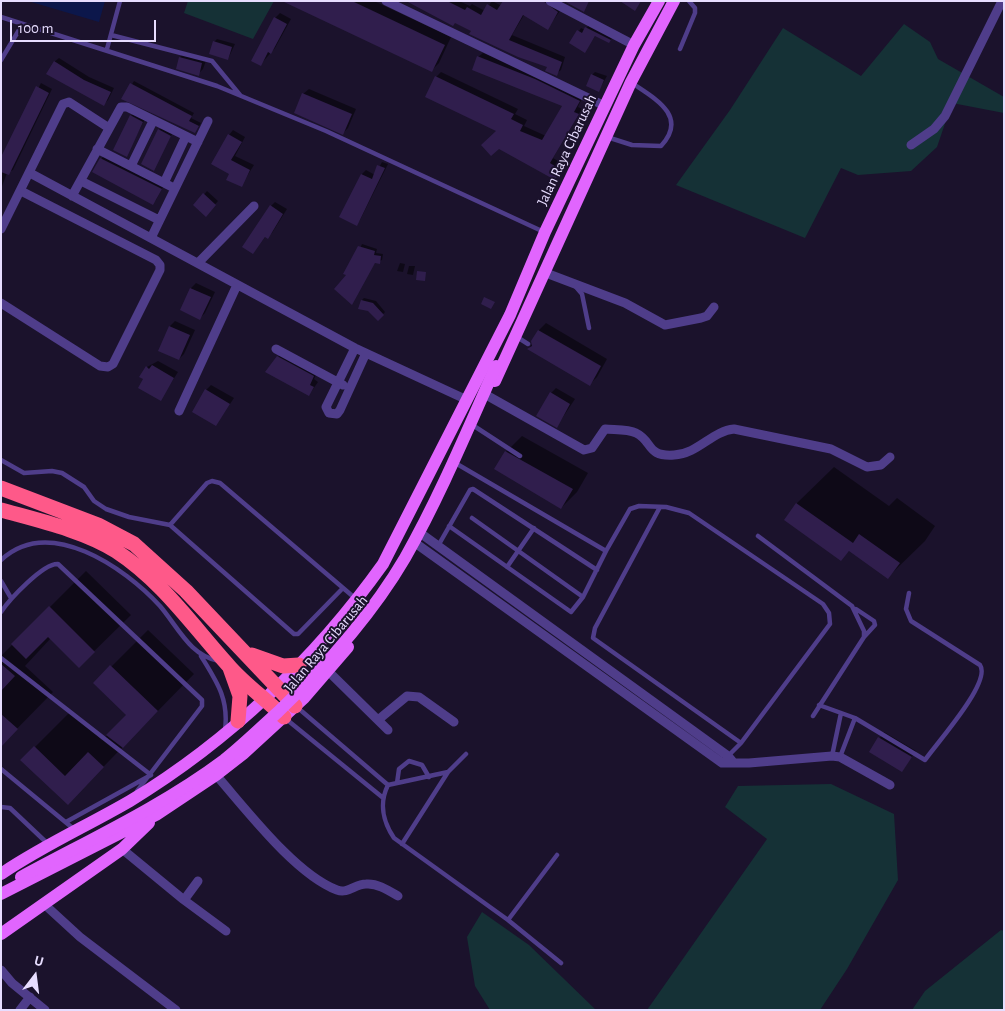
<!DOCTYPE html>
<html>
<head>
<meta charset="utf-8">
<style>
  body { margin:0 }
  #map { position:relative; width:1005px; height:1011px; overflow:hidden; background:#1b122c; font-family:"Alegreya Sans",sans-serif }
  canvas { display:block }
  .frame { position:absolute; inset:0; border:2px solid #e7ddff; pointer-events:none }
  .north { position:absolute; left:10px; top:951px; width:50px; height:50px; -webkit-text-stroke:4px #1b122c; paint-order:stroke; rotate:15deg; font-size:14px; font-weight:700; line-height:20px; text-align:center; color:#e7ddff }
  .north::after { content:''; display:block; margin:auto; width:18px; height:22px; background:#e7ddff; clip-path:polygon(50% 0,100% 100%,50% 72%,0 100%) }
  .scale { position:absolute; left:10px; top:20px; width:146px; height:22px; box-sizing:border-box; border:2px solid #e7ddff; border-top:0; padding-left:6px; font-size:15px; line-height:18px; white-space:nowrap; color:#e7ddff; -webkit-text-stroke:4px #1b122c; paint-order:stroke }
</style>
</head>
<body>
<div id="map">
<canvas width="1005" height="1011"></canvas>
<div class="frame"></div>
<div class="north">U</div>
<div class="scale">100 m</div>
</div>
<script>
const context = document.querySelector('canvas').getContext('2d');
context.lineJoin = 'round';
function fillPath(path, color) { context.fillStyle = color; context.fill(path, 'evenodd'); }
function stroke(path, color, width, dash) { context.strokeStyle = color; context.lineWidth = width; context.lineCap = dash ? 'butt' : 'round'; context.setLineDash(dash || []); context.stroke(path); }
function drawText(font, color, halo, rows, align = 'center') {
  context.font = font + ' "Alegreya Sans",sans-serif'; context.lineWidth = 4; context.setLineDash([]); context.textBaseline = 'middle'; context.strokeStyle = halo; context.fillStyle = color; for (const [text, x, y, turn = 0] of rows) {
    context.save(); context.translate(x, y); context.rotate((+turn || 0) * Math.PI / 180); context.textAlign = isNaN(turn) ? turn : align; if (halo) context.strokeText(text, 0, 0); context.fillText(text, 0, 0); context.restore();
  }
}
fillPath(new Path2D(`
  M188 1H274L253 39 184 13Z
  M904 24 930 42 938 59 1004 97V113L952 103 937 147 911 171 858 175 841 168 805 238 676 185 730 110 783 28 861 76Z
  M831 784 894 814 898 880 847 969 820 1010H647L767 839 725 807 738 786Z
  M482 912 529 945 596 1010H490L475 986 467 937Z
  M1001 930 1004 931V1010H912L925 991Z`), '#153136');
fillPath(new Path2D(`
  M28 1H105L99 22Z`), '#0c174b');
fillPath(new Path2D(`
  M287 1H374L451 37 439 63 432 70Z
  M409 1H459L470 6 472 4 485 11 492 1 502 6 504 1H553L562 8 548 28 524 15 512 35 565 57 561 70 556 74 548 66Z
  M280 13 291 19 275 48 261 64 275 18Z
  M589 25 613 37 609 42 596 35 585 51 571 43 581 28 585 30Z
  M217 39 235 44 228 59 214 42Z
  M185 52 207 58 203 69 198 74 180 57Z
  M483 53 540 75 583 96 578 107 582 109 553 158 565 165 555 178 436 77 441 72 518 109 515 114 527 120 524 126 546 136 564 106 478 57Z
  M59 58 89 77 114 88 108 100 104 104 54 62Z
  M595 72 607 76 599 90 592 75Z
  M134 81 194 113 191 118 201 123 198 128 195 131 123 99Z
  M41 83 52 89 13 170 7 173 1 189V162Z
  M309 89 356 109 348 128 343 133 303 94Z
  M134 113 145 119 126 155 131 116Z
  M162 127 173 132 154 169 159 130Z
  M233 130 245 137 235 156 254 165 241 186 231 174 229 135Z
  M104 155 164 185 156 200 153 203 94 172Z
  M382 162 388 164 360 220 356 224 340 216 362 174 366 170 375 175Z
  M207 191 218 201 206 215 195 205Z
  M275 202 287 209 272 233 267 237 266 236 253 253 271 206Z
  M362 244 377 249 376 253 383 254 382 260 348 275Z
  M400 263 405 264 403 272 397 271Z
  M409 266H415L413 275 407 274Z
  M196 283 215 292 205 313 200 318 181 310 191 288Z
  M364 298 376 301 385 312 378 320 362 300Z
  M175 321 195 330 184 354 179 359 170 326Z
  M546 323 607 359 597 377 590 384 529 349 539 330Z
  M283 352 318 371 314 379 318 382 309 395 278 357Z
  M158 361 178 372 161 399 145 379 147 367Z
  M211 385 234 398 216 425 206 390Z
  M556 388 575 399 557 426 551 393Z
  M522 436 588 473 577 492 561 508 506 452Z
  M834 467 889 506 897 498 935 526 925 541 888 577 850 550 841 559 786 520 797 503Z
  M86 571 131 615 79 666 51 638 25 666 53 692 5 741 1 738V656Z
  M148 630 194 674 68 803 35 747 71 711 102 740 128 715 95 683Z
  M884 732 916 751 902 771 871 751Z`), '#0007');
fillPath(new Path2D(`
  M282 1H352L445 45 432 72Z
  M406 1H447L465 10 467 7 481 15 487 4 497 10 503 1H543L558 12 548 30 523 15 509 40 562 62 557 76 545 71 547 67 518 57 469 34 471 31 455 23 453 26Z
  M564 1H589L584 12Z
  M620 1H641L635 11Z
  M274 17 287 24 271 54 268 52 261 66 251 61Z
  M585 27 611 40 609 43 595 36 585 53 569 43 577 30 582 33Z
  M213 41 232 47 228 60 209 54Z
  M477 56 535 79 580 101 574 112 579 114 550 163 561 170 555 180 499 149 491 156 481 145 496 131 425 97 435 76 514 114 511 119 523 125 520 131 542 140 562 106 472 70Z
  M179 57 202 63 199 76 176 69Z
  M54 61 84 80 111 92 104 106 46 74Z
  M591 74 604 80 599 92 586 86Z
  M130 83 192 116 189 121 199 126 195 133 121 99Z
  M36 86 49 93 9 175 1 172V157Z
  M302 93 352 114 343 135 294 113Z
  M130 115 143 122 127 157 113 150Z
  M158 129 171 136 154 171 141 164Z
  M228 134 242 142 231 160 250 170 242 187 226 180 229 174 211 164Z
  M100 158 162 189 153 205 92 172Z
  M377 165 385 168 357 226 339 217 361 174 372 179Z
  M203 193 216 205 206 217 193 205Z
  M270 205 283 214 268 239 265 237 253 254 242 247Z
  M358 246 375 251 374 255 381 256 380 264 375 263 352 305 334 289 346 275 343 274Z
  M417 271 426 272 425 281 416 280Z
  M190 288 211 297 200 320 180 310Z
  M484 297 495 302 491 309 481 304Z
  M361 300 373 303 384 315 378 321 368 311 358 309Z
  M169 326 190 335 179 360 158 351Z
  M538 330 601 366 590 386 527 349 532 346 531 341Z
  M277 356 314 376 310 385 314 387 309 396 265 372Z
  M152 365 174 378 161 401 138 388 143 379 139 377 146 366 149 369Z
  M205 389 230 404 216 426 192 412Z
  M550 392 570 404 557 428 536 416Z
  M505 451 573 489 561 509 494 469Z
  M796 503 853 543 859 534 900 563 888 579 849 551 841 561 784 520Z
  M49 606 95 652 79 668 48 637 26 659 11 644Z
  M1 664 15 676 1 691Z
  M110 665 158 711 123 748 106 735 126 715 93 683Z
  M1 714 18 729 1 747Z
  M878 737 912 757 902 772 869 752Z
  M34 746 65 776 88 752 104 767 68 805 20 760Z`), '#301e4d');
stroke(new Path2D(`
  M1 17 217 86 326 131 544 232
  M111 35 212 61 240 95
  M107 49 120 1
  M680 49 695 13V8L689 1
  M1 60 22 25
  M607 137 632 145 661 146C689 116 654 98 632 83
  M576 287 582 294 589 328
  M517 337 528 344
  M474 426 520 456
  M1 460 24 473 52 471 62 473 84 487 94 501 106 509 129 517 170 525 294 634H298L343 588
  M457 464 606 551
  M472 518 583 597
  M170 525 207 483 212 481 220 483 356 599
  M449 526 571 612 583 597 606 551 630 509 639 506 666 507 689 513 823 604 829 613 830 624 741 743 593 638 595 628 660 507
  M758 536 852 606 864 631V637L813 716
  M438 546 470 490 473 489 597 570
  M1 560C49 515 124 567 160 606 178 627 190 656 219 661
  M507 567 534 528
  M1 581 11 598
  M856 609 874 621 875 625 864 637
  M1 612C9 600 43 563 58 564L202 700V706L137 791
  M201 656C217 682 229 699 225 730
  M1 658 151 775 66 822
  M819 705 855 718 925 760C936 744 992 682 980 665L911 621 906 609 909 593
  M298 708 388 785
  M286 719 382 797
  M466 754 448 772 388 785C379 803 383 822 394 838L508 920 561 963
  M728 756 741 743
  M832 756 841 713
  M840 757 855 718
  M1 769 75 830
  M397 783 399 769 409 761 422 765 429 777
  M1 807 10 808 47 843
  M402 844 448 772
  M508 920 557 855`), '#4f3d8a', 4.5);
stroke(new Path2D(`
  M386 1 605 106
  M550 1 634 45
  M911 145 934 129 945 116 1002 1
  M97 149 174 188
  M131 166 153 121
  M30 173 355 348 465 399
  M81 181 159 220
  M164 183 186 136
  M72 196 121 107H127L198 142
  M1 229 63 104 69 102 109 128
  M151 238 208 121
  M198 263 254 206
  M546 273 625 303 665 325 701 318 707 316 714 307
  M1 303 100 366 108 367 113 364 160 270V265L156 260 21 191
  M355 348 326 407 329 413 337 414 340 410 366 353
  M276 349 343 385
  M488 396 584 450 592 448 605 429C614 430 628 429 636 433 653 441 646 457 674 455 698 454 712 431 734 429L831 449 867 467 881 465 890 457
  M179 411 237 285
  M423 535 728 756 733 762
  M418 545 722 763H749L832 756 840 757 890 785
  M328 671 388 730
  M378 720 407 696 419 697 454 722
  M216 775C246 809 295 874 337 890 348 894 355 884 366 884 377 883 388 890 398 896
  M122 849 184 900 226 931
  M184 900 198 881
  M44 904 80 937 176 1010
  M1 970 12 983 45 1010
  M20 1010 30 997`), '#4f3d8a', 9);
stroke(new Path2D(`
  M495 381 631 82 674 1
  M1 874C42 846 87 826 130 801 229 741 316 658 383 564L510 315 545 232 634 45 659 1
  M1 894 156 815 216 775 243 754 304 698 348 647
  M1 934 122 849 149 823`), '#e165fe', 12);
stroke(new Path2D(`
  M1 488 98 525 134 544 186 591 295 706
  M1 510C37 520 85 531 116 551 162 581 192 625 228 665 244 684 266 699 284 717
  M252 655 283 666 299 665
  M230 668 240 696 238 721`), '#fe5989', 15);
stroke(new Path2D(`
  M21 877C89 840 161 807 224 760 243 745 260 728 278 712 326 666 371 616 405 558 440 496 467 431 496 366`), '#e165fe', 12);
drawText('15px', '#e7ddff', '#1b122c', [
  ["Jalan Raya Cibarusah",567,150,-65],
  ["Jalan Raya Cibarusah",326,644,-50]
]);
</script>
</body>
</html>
